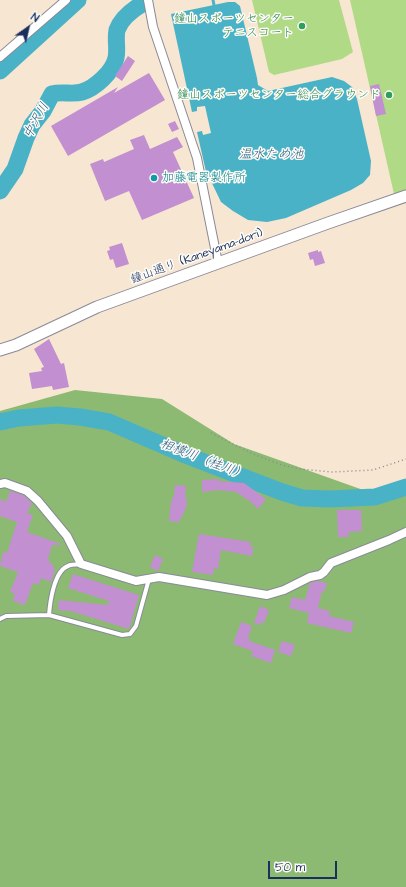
<!DOCTYPE html>
<html>
<head>
<meta charset="utf-8">
<style>
  body { margin:0 }
  #map { position:relative; width:406px; height:887px; overflow:hidden; background:#f7e6d1; font-family:"Architects Daughter",sans-serif }
  canvas { display:block }
  .north { position:absolute; left:8px; top:8px; width:40px; height:40px; -webkit-text-stroke:3px #fdfcf7; paint-order:stroke; rotate:34deg; font-size:11px; font-weight:700; line-height:16px; text-align:center; color:#1b2f5e }
  .north::after { content:''; display:block; margin:auto; width:14px; height:18px; background:#1b2f5e; clip-path:polygon(50% 0,100% 100%,50% 72%,0 100%) }
  .scale { position:absolute; left:268px; top:861px; width:69px; height:18px; box-sizing:border-box; border:2px solid #1b2f5e; border-top:0; padding-left:5px; font-size:12px; line-height:14px; white-space:nowrap; color:#1b2f5e; -webkit-text-stroke:3px #fdfcf7; paint-order:stroke }
</style>
</head>
<body>
<div id="map">
<canvas width="406" height="887"></canvas>
<div class="north">N</div>
<div class="scale">50 m</div>
</div>
<script>
const context = document.querySelector('canvas').getContext('2d');
context.lineJoin = 'round';
function fillPath(path, color) { context.fillStyle = color; context.fill(path, 'evenodd'); }
function stroke(path, color, width, dash) { context.strokeStyle = color; context.lineWidth = width; context.lineCap = dash ? 'butt' : 'round'; context.setLineDash(dash || []); context.stroke(path); }
function drawText(font, color, halo, rows, align = 'center') {
  context.font = font + ' "Architects Daughter","Klee One",sans-serif'; context.lineWidth = 3; context.setLineDash([]); context.textBaseline = 'middle'; context.strokeStyle = halo; context.fillStyle = color; for (const [text, x, y, turn = 0] of rows) {
    context.save(); context.translate(x, y); context.rotate((+turn || 0) * Math.PI / 180); context.textAlign = isNaN(turn) ? turn : align; if (halo) context.strokeText(text, 0, 0); context.fillText(text, 0, 0); context.restore();
  }
}
fillPath(new Path2D(`
  M252 0H339L353 52 342 59 274 75 269 72Z
  M350 0H406V190L394 194Z`), '#b0da85');
fillPath(new Path2D(`
  M75 390 162 399 234 444 366 491 406 489V887H0V411Z`), '#8cba72');
fillPath(new Path2D(`
  M228 2H235L240 6 257 78 258 85 268 91 332 77 344 81 352 87 357 99 371 161 370 175 363 183 351 190 286 218 267 222 248 220 233 211 221 202 209 177 207 176 197 132 202 131 203 135 211 133 205 106 197 107V111L192 112 171 14Z`), '#49b2c7');
stroke(new Path2D(`
  M213 0 214 5`), '#49b2c7', 3);
stroke(new Path2D(`
  M0 71 78 0
  M0 191 15 169 26 138 32 125 43 111 52 94C62 91 72 95 82 92 95 88 113 72 116 58 118 49 115 39 117 30 121 19 132 10 142 4
  M0 422 19 418 57 415 80 417 109 422 183 454 282 492 302 498 330 499 375 497 406 487`), '#49b2c7', 17);
fillPath(new Path2D(`
  M128 56 135 61 122 81 115 76Z
  M149 73 165 100 68 156 51 126 118 87 114 93Z
  M379 84 386 114 376 116 370 86Z
  M175 121 179 129 172 132 168 124Z
  M144 135 150 149 177 137 183 147 173 152 194 198 142 220 129 191 105 201 90 164 103 159 104 162 134 149 130 140Z
  M122 243 129 264 116 268 113 259 110 260 107 251 110 250 109 247Z
  M318 250V252L321 251 325 263 315 266 313 259 310 260 308 253Z
  M49 339 61 364 64 363 69 387 53 390 52 386 32 389 29 373 42 371 41 368 44 367 34 349Z
  M218 479V481L244 483 266 499 258 509 251 502 236 492 218 490 202 492V480Z
  M175 485 186 486 185 498H187L186 508 179 522 169 521 170 510 172 498 174 497Z
  M10 491 23 495 32 503 27 513 33 515 27 532 61 544V545H52L48 559 55 569 51 582 41 578 39 585 33 583 25 605 13 601 15 594 10 592 18 572 0 566 3 552 7 553 17 522 0 516V499L6 502Z
  M337 510H361L362 531 349 532V537H338Z
  M199 534 251 542 250 546 253 547 252 556 221 550 218 569 214 568 213 575 192 572Z
  M155 555 163 559 158 571 150 567Z
  M73 574 139 595 129 629 70 611 58 610 59 600 108 605 109 601 68 588Z
  M318 581 327 583 324 592 322 591 318 608 330 611 329 616 354 622 351 633 307 623 309 613 289 608 292 597 305 600 310 583Z
  M260 606 269 610 264 623 261 622 260 625 254 623Z
  M241 622 252 626 248 638 250 639 249 641 275 650 271 663 251 656 253 651 233 644Z
  M282 641 295 645 291 656 278 652Z`), '#c28fd0');
const service = new Path2D(`
  M49 615C50 602 54 571 68 566 71 564 77 565 81 564
  M0 619 6 616 49 615 122 635 130 634 136 626 149 579`);
const minor = new Path2D(`
  M148 0 153 27 197 158 218 263
  M0 57 66 0
  M0 484 5 483 27 491 38 501 67 536 81 564 136 581 159 577 267 595 284 590 310 577 320 575 324 572 331 563 389 540 406 532`);
const tertiary = new Path2D(`
  M0 350 16 345 97 307 328 223 406 196`);
stroke(service, '#898a98', 6);
stroke(minor, '#898a98', 10);
stroke(tertiary, '#898a98', 13);
stroke(new Path2D(`
  M211 433 253 454 282 465 300 469 332 472 373 470 406 459`), '#898a98', 1.5, [1, 3]);
stroke(service, '#fff', 4);
stroke(minor, '#fff', 8);
stroke(tertiary, '#fff', 11);
for (const [x, y, r, color] of [
  [302,26,4,"#2e9e5b"],
  [389,95,4,"#2e9e5b"],
  [154,178,4,"#0f9aa8"]
]) { const dot = new Path2D(); dot.arc(x, y, r, 0, 2 * Math.PI); context.fillStyle = color; context.fill(dot); stroke(dot, '#fdfcf7', 1.5); }
drawText('12px', '#27864d', '#fdfcf7', [
  ["鐘山スポーツセンター",294,19],
  ["テニスコート",294,33],
  ["鐘山スポーツセンター総合グラウンド",381,95]
], 'right');
drawText('12px', '#0d838f', '#fdfcf7', [
  ["加藤電器製作所",162,178]
], 'left');
drawText('12px', '#1b2f5e', '#fdfcf7', [
  ["鐘山通り (Kaneyama-dori)",197,257,-20]
]);
drawText('italic 13px', '#2b5d83', '#fdfcf7', [
  ["中沢川",37,121,-61],
  ["温水ため池",271,155],
  ["相模川（桂川）",203,460,21]
]);
</script>
</body>
</html>
